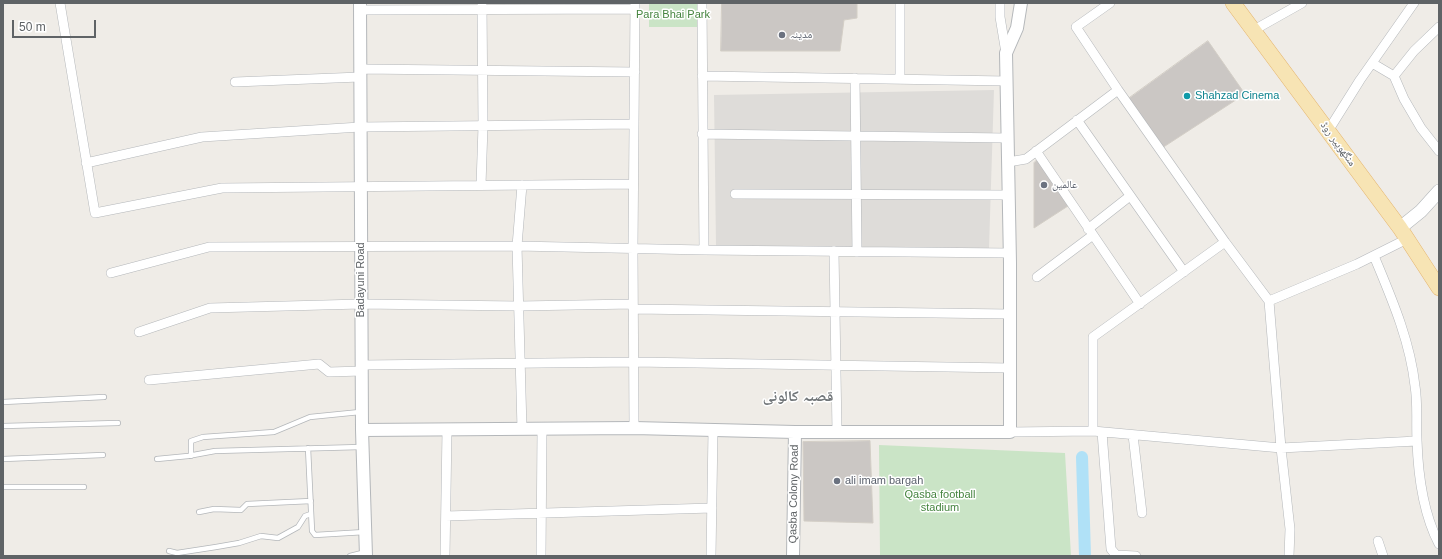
<!DOCTYPE html>
<html>
<head>
<meta charset="utf-8">
<style>
  body { margin:0 }
  #map { position:relative; width:1442px; height:559px; overflow:hidden; background:#efece7; font-family:Arial,sans-serif }
  canvas { display:block }
  .frame { position:absolute; inset:0; border:4px solid #5f6366; pointer-events:none }
  .scale { position:absolute; left:12px; top:20px; width:84px; height:18px; box-sizing:border-box; border:2px solid #5f6366; border-top:0; padding-left:5px; font-size:12px; line-height:14px; white-space:nowrap; color:#5f6366; -webkit-text-stroke:3px #fff; paint-order:stroke }
</style>
</head>
<body>
<div id="map">
<canvas width="1442" height="559"></canvas>
<div class="frame"></div>
<div class="scale">50 m</div>
</div>
<script>
const context = document.querySelector('canvas').getContext('2d');
context.lineJoin = 'round';
function fillPath(path, color) { context.fillStyle = color; context.fill(path, 'evenodd'); }
function stroke(path, color, width, dash) { context.strokeStyle = color; context.lineWidth = width; context.lineCap = dash ? 'butt' : 'round'; context.setLineDash(dash || []); context.stroke(path); }
function drawText(font, color, halo, rows, align = 'center') {
  context.font = font + ' Arial,"Noto Naskh Arabic",sans-serif'; context.lineWidth = 3; context.setLineDash([]); context.textBaseline = 'middle'; context.strokeStyle = halo; context.fillStyle = color; for (const [text, x, y, turn = 0] of rows) {
    context.save(); context.translate(x, y); context.rotate((+turn || 0) * Math.PI / 180); context.textAlign = isNaN(turn) ? turn : align; if (halo) context.strokeText(text, 0, 0); context.fillText(text, 0, 0); context.restore();
  }
}
fillPath(new Path2D(`
  M994 90 989 248 716 246 714 95Z`), '#dedcd9');
fillPath(new Path2D(`
  M649 3H697V27H649Z
  M879 445 1065 453 1071 556H880Z`), '#cae4c6');
stroke(new Path2D(`
  M1082 457 1085 556`), '#b0e1f7', 12);
const building = new Path2D(`
  M722 3H857V18L844 20 840 51H721Z
  M1208 41 1245 94 1162 148 1128 99Z
  M1038 159 1068 206 1034 228V163Z
  M870 441 873 523 804 521 803 442Z`);
fillPath(building, '#cbc7c4');
stroke(building, '#d3cec6', 1);
const service = new Path2D(`
  M3 402 104 397
  M3 426 118 423
  M308 448 312 531 315 535 365 532
  M191 456V441L203 437 274 432 310 417 360 412
  M3 459 103 455
  M157 459 188 456 215 451 361 447
  M3 487H84
  M199 512 214 509 241 510 247 504 311 501
  M169 551 177 553 216 547 239 543 261 536 278 538 298 527 305 516 311 514
  M350 556 366 552`);
const minor = new Path2D(`
  M60 3 95 213 222 188 633 184
  M702 3 704 250
  M900 3V79
  M1000 3V17L1006 53
  M1110 3 1076 27 1118 90 1225 242 1269 301 1281 448 1290 529 1289 556
  M360 10 635 9
  M1439 27 1414 51 1394 76 1404 99 1421 128 1439 151
  M1254 30 1302 3
  M1372 63 1394 76
  M360 69 635 72
  M702 76 1007 81
  M855 78 857 252
  M235 82 360 77
  M1077 120 1184 272
  M1328 131 1360 80 1414 3
  M702 134 1007 138
  M1036 151 1140 304
  M1008 162 1026 159 1118 90
  M86 163 202 137 360 127 634 124
  M481 185 483 126 482 3
  M522 185 517 246 522 429
  M735 194 1009 195
  M1088 229 1130 196
  M834 251 837 432
  M1374 256C1391 297 1410 340 1415 386 1418 404 1416 422 1417 440 1418 475 1423 513 1439 544
  M111 273 209 247 517 246 704 250 1010 253
  M1037 277 1093 235
  M1269 301 1357 264 1407 239
  M633 309 1010 314
  M139 332 210 308 361 304 519 306 633 304
  M362 365 634 362 1010 368
  M149 380 319 364 329 372 362 371
  M634 428 633 249 635 3
  M1093 431V337L1225 242
  M1010 432 1093 431 1281 448 1417 441
  M1102 432 1111 549 1116 555 1136 556
  M1133 435 1142 513
  M446 516 712 508
  M1378 541 1383 556
  M445 556 447 430
  M541 556 542 429
  M711 556 713 430`);
const tertiary = new Path2D(`
  M360 3 362 430 366 556
  M362 430 634 428 795 432H1010V263L1006 53 1017 28 1021 3
  M793 556 795 432`);
const secondary = new Path2D(`
  M1400 228 1421 211 1439 191`);
const primary = new Path2D(`
  M1233 3 1400 228 1439 288`);
stroke(service, '#b4b7ba', 6);
stroke(minor, '#b4b7ba', 10);
stroke(tertiary, '#b4b7ba', 14);
stroke(secondary, '#b3b7ba', 14);
stroke(primary, '#e4b36c', 16);
stroke(service, '#fff', 4.5);
stroke(minor, '#fff', 9);
stroke(tertiary, '#fff', 12);
stroke(secondary, '#fff', 13);
stroke(primary, '#f7e4b4', 15);
for (const [x, y, r, color] of [
  [782,35,4,"#6b7280"],
  [1187,96,4,"#0f9aa8"],
  [1044,185,4,"#6b7280"],
  [837,481,4,"#6b7280"]
]) { const dot = new Path2D(); dot.arc(x, y, r, 0, 2 * Math.PI); context.fillStyle = color; context.fill(dot); stroke(dot, '#fff', 1.5); }
drawText('11px', '#45843f', '#fff', [
  ["Para Bhai Park",673,15],
  ["Qasba football",940,495],
  ["stadium",940,508]
]);
drawText('11px', '#5b616d', '#fff', [
  ["مدینہ",790,35],
  ["عالمین",1052,185],
  ["ali imam bargah",845,481]
], 'left');
drawText('11px', '#0d838f', '#fff', [
  ["Shahzad Cinema",1195,96]
], 'left');
drawText('11px', '#5f6366', '#fff', [
  ["منگھوپیر روڈ",1338,144,54],
  ["Badayuni Road",361,280,-90],
  ["Qasba Colony Road",794,494,-89]
]);
drawText('bold 15px', '#707578', '#fff', [
  ["قصبہ کالونی",798,397]
]);
</script>
</body>
</html>
